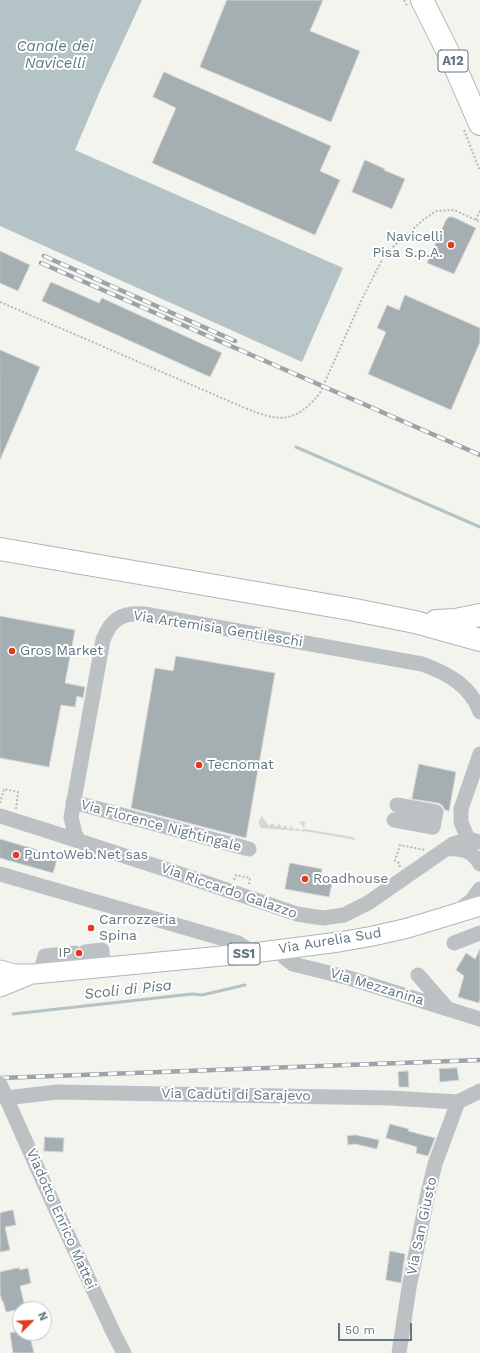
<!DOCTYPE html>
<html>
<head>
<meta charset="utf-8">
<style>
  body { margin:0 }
  #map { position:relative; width:480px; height:1353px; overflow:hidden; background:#f4f4ef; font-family:"Work Sans",sans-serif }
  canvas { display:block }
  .north { position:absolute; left:12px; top:1301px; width:40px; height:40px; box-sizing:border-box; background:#fff; border:1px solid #c0c9cd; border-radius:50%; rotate:66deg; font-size:11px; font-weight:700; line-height:16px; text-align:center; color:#627781 }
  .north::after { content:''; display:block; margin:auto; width:14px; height:18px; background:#e5391f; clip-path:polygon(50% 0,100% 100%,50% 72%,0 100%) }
  .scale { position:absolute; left:338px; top:1323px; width:74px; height:18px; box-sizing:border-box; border:2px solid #627781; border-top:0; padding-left:5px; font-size:12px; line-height:14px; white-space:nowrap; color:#627781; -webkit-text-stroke:3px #fff; paint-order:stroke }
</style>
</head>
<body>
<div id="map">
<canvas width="480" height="1353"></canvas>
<div class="north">N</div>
<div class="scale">50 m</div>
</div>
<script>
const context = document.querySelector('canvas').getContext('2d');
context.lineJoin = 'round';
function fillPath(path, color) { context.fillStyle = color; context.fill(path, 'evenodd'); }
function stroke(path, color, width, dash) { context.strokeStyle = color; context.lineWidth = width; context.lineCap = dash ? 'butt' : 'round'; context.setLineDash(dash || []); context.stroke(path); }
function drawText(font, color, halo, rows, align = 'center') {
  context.font = font + ' "Work Sans",sans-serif'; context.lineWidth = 4; context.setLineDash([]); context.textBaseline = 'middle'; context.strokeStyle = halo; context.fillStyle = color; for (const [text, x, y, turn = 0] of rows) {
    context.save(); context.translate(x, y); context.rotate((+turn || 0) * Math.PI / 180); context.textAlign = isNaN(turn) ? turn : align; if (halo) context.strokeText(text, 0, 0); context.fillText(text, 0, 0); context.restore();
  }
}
fillPath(new Path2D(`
  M262 816 269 826 273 823 275 827 279 824 282 828 285 825 288 829 292 826 294 830 298 828 301 831 304 828 299 821 305 822 304 829 353 837 355 838V840L311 832 261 828 258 823Z`), '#d3d9cf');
fillPath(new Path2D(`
  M0 0H142L100 91 75 150 343 268 302 362 0 226Z`), '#b4c3c6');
stroke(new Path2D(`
  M296 447 480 527
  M13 1014 192 994 202 995 245 985`), '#b4c3c6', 3);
const building = new Path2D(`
  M227 0H323L310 31 360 51 331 122 200 67Z
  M164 72 331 146 320 171 340 180 315 235 152 163 176 108 153 97Z
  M365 160 385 169 384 170 405 179 392 209 352 192Z
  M449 217H453L476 228 454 274 427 263 446 220Z
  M0 251 30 265 18 291 0 283Z
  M51 282 99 303 102 298 222 353 210 377 42 301Z
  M405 295 480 328V342L451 410 368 374 386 332 377 328 387 305 399 310Z
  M0 350 40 367 0 460Z
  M0 616 75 630 65 683 85 687 83 698 77 696 75 707 61 705 49 767 0 758Z
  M176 656 275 673 246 838 131 808 155 668 173 671Z
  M419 764 456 772 449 811 445 810 442 805 438 803 412 799Z
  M0 839 58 856 53 873 0 858Z
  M290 863 322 869 321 876 326 882 332 883 329 897 285 889Z
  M480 949V999L479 1003 458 997 464 976 456 970 466 953 475 959Z
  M457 1068 459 1080 440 1082 439 1069Z
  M408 1071 409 1087H399L398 1072Z
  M390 1124 409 1129 408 1131 435 1138 428 1156 416 1153 417 1147 386 1138Z
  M356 1135 379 1140 377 1149 355 1144 348 1145 347 1136Z
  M45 1137 64 1138 63 1152 44 1151Z
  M13 1210 16 1225 5 1227 10 1250 0 1252V1213Z
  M390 1251 405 1254 401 1283 386 1280Z
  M19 1268 20 1270 28 1268 31 1283 20 1286 25 1308 6 1312 3 1301H2L0 1294V1272Z
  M20 1331V1333H29L34 1353H13L10 1333Z`);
fillPath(building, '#a5afb2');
stroke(building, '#d5d5d3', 1);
const major = new Path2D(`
  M0 970 14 974H34L253 953 339 942 373 936 408 928 480 906
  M0 987 27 976`);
const highway = new Path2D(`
  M422 0 453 62 480 124
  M0 549 350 609 415 622 480 640
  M436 621 455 620 480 615`);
stroke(major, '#aeb4b7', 21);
stroke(highway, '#b0b5b7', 24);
stroke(new Path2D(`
  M404 0 407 6
  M464 130 480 171
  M476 220 480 210
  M0 302 245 408C279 422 295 424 320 393L362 299 385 254 423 220 436 211 454 210 480 222
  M0 803 4 789 18 792 16 809
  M400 867 399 863 395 861 400 845 425 850
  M234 880 236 875 250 878 249 885`), '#b6babc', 2, [2, 2]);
stroke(new Path2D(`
  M73 802 249 849
  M0 816 48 831 177 873 297 914 323 918 344 915 368 903 453 844 468 839 480 842
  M394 820 433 827 436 812 397 805
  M468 839 461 822V809L480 754
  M79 841 75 834 71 817 103 640C111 619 122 612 144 614L422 664C447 673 470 685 480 712
  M447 849C461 848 472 850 480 864
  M0 874 238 943 253 953
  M458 911 472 900 480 889
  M454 943 480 933
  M278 949 284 957 293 964 349 978 480 1019
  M85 952 102 950 103 967
  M40 974 45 956 75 953
  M418 975 447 1008
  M14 1097 57 1092 391 1098 458 1102 480 1091
  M52 1201 114 1334 124 1353
  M399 1353 409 1288 428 1193 435 1164 458 1102`), '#bcc2c4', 15);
stroke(major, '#fff', 19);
stroke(highway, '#fff', 22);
const rail = new Path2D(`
  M44 256 235 341
  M41 263 480 455
  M0 1078 480 1060`);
stroke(rail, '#9ba4a8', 4.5);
stroke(rail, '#fff', 3, [9]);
stroke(new Path2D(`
  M0 1084 52 1201`), '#bcc2c4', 15);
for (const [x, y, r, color] of [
  [451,245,4,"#e5391f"],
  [12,651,4,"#e5391f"],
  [199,765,4,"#e5391f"],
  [16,855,4,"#e5391f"],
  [305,879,4,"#e5391f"],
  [91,928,4,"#e5391f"],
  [79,953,4,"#e5391f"]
]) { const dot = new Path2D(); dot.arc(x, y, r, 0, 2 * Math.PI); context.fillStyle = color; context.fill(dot); stroke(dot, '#fff', 1.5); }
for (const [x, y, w] of [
  [453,61,30],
  [244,954,32]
]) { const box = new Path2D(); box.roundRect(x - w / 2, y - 11, w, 22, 3); context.fillStyle = '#fff'; context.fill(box); stroke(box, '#627781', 1); }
drawText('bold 13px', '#627781', null, [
  ["A12",453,61],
  ["SS1",244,954]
]);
drawText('14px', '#627781', '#fff', [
  ["Navicelli",443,237,"right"],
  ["Pisa S.p.A.",443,253,"right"],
  ["Gros Market",20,651],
  ["Tecnomat",207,765],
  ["PuntoWeb.Net sas",24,855],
  ["Roadhouse",313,879],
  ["Carrozzeria",99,920],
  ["Spina",99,936],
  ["IP",71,953,"right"]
], 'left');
drawText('14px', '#627781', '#fff', [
  ["Via Artemisia Gentileschi",218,629,9],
  ["Via Florence Nightingale",161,826,15],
  ["Via Riccardo Galazzo",229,891,19],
  ["Via Aurelia Sud",330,941,-9],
  ["Via Mezzanina",377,987,17],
  ["Via Caduti di Sarajevo",236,1095,1],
  ["Viadotto Enrico Mattei",61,1219,66],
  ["Via San Giusto",422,1226,-78]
]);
drawText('italic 15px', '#5e797f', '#fff', [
  ["Canale dei",55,47],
  ["Navicelli",55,64],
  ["Scoli di Pisa",128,990,-6]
]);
</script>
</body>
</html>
